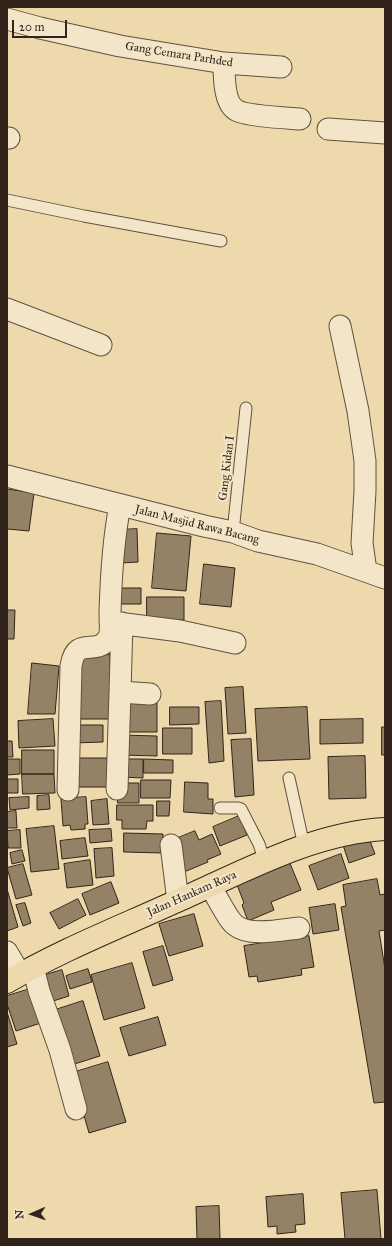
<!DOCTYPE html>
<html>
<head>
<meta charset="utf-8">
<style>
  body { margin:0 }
  #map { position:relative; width:392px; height:1246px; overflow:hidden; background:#edd9ab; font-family:"IM FELL Great Primer",serif }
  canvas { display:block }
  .frame { position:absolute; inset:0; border:8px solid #33241b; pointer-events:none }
  .north { position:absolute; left:12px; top:1194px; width:40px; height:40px; -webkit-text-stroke:3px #f3e6c8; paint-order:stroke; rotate:268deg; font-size:11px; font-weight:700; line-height:16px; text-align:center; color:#33241b }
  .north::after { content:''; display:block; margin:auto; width:14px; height:18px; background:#33241b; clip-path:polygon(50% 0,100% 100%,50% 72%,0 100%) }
  .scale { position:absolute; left:12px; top:20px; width:55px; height:18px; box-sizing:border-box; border:2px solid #33241b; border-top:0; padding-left:5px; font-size:12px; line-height:14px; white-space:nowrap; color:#33241b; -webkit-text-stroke:3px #f3e6c8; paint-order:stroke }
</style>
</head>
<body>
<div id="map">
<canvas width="392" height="1246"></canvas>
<div class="frame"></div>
<div class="north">N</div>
<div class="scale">20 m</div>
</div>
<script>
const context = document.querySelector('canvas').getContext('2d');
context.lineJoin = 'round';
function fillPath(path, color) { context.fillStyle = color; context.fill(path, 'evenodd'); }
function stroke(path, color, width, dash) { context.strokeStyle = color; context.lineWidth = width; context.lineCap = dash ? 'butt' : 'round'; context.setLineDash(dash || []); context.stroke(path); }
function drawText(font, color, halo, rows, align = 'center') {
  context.font = font + ' "IM FELL Great Primer",serif'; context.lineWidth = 4; context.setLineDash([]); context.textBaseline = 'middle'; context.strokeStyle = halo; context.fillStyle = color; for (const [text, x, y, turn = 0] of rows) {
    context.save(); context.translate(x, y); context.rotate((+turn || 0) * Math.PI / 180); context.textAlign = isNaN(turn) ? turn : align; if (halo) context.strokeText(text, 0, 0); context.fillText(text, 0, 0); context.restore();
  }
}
const building = new Path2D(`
  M7 489 34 493 29 531 7 529Z
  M137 529 138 562 121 563 119 530Z
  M157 533 191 536 186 591 152 588Z
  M204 564 235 568 231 607 200 604Z
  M120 588H141V604H120Z
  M147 597H184V620H147Z
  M7 610H15L14 639H7Z
  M110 655 111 719H78L77 656Z
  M32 663 59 666 55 714H28Z
  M243 687 246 733 228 734 225 688Z
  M121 700 157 701V732H121Z
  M221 701 224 761 209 763 205 702Z
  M170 707H199V724L170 725Z
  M307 707 310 759 258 761 255 709Z
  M53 719 55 746 19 748 18 721Z
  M363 719V743L320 744V720Z
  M73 725H103V742L73 743Z
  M382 727H385V755H382Z
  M163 728H192V754H163Z
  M120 735 157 736V756L120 755Z
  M251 739 254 795 235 797 231 740Z
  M7 741H12L13 757H7Z
  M22 750H54V774H22Z
  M365 756 366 798 329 799 328 757Z
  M73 758H108L109 787H73Z
  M7 759H20V774L7 775Z
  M121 759H143V778L120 777Z
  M144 759 173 760V773H144Z
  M22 774H54L55 793 23 794Z
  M7 779H18V793H7Z
  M141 780H171L170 798H141Z
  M185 782 208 783V799H213V814L184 812Z
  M118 783H139V803H118Z
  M49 795 50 809 37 810V796Z
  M29 797V808L10 810 9 798Z
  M86 797 88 824H85V829L71 830 70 825 63 826 61 799Z
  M107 799 109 824 93 825 91 801Z
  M157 801H170L169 816H157Z
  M117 805H153V821H147L146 829H122V820H117Z
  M16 811 17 828H7V812Z
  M239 816 247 835 220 846 213 827Z
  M54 826 59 869 31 872 26 829Z
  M111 829 112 841 90 843 89 830Z
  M20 830 21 848H8L7 831Z
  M195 831 199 840 212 834 221 854 207 860 208 862 184 872 171 841Z
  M124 833 163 834 162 853 124 852Z
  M367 833 375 854 349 863 342 842Z
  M85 838 88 856 62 859 60 841Z
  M112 848 114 876 96 878 94 849Z
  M22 850 25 861 12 864 10 853Z
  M341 854 349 878 318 890 309 866Z
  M90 860 93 885 67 888 64 864Z
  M289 861 301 890 271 902 274 910 248 921 242 905 244 903 236 882Z
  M23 864 32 895 16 899 7 868Z
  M377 879 380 895 385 894V930L379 931 385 969V1102L374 1103 341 907 346 906 343 885Z
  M111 882 119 903 90 915 82 894Z
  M7 889 18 927 7 931Z
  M78 899 86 915 59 929 50 913Z
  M25 903 31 923 23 926 16 905Z
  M335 904 339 930 313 934 309 908Z
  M194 914 203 946 169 956 159 924Z
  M309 936 314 967 301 969 302 975 258 982 257 976 249 977 244 946Z
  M163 946 173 980 153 986 143 952Z
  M132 963 145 1008 104 1020 91 975Z
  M88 969 92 982 70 989 66 976Z
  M62 970 69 996 50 1002 42 976Z
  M30 989 41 1023 16 1031 7 1004V996Z
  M83 1001 100 1056 68 1066 52 1011Z
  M7 1012 17 1044 7 1047Z
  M158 1017 166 1045 129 1056 120 1028Z
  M108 1062 126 1122 89 1133 72 1073Z
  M377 1190 381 1239H345L341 1193Z
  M303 1194 305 1224 295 1225 296 1232 277 1234V1226L268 1227 266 1197Z
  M219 1206 220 1239H197L196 1207Z`);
fillPath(building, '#948266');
stroke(building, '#33241b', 1);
const lane = new Path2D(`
  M7 200 84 216 221 241
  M233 532 246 408
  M289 778 304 846
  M220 808H238L241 809 259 844 265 862`);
const street = new Path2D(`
  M7 19 40 28 120 46 224 63 281 67
  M224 63C224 75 224 103 236 110 245 116 288 118 300 119
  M328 129 385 133
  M7 138H9
  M7 309 101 345
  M340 326 358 411 365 461V491L362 543 366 571
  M7 476 204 526 233 532 258 541 317 554 385 578
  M110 622 180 631 235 643
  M122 623 120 692 150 694
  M117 789 120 692
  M68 790 71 666C76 635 95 656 107 640 112 634 110 621 110 613 111 576 113 541 120 505
  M171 845 178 901
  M211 885C214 894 219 901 224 910 227 915 230 921 235 925 249 937 281 930 299 928
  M7 952 20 974
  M33 967 39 991 60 1050 76 1109`);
const primary = new Path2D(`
  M7 982C61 950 120 927 177 901 243 872 312 833 385 829`);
stroke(lane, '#62513f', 13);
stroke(street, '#62513f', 23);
stroke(primary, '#33241b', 24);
stroke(lane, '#f3e6c8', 11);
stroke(street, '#f3e6c8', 21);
stroke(primary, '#edd9ab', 22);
drawText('12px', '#33241b', '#f3e6c8', [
  ["Gang Cemara Parhded",179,55,9],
  ["Gang Kidan I",227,468,-83],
  ["Jalan Masjid Rawa Bacang",197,525,14],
  ["Jalan Hankam Raya",192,894,-24]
]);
</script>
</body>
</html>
